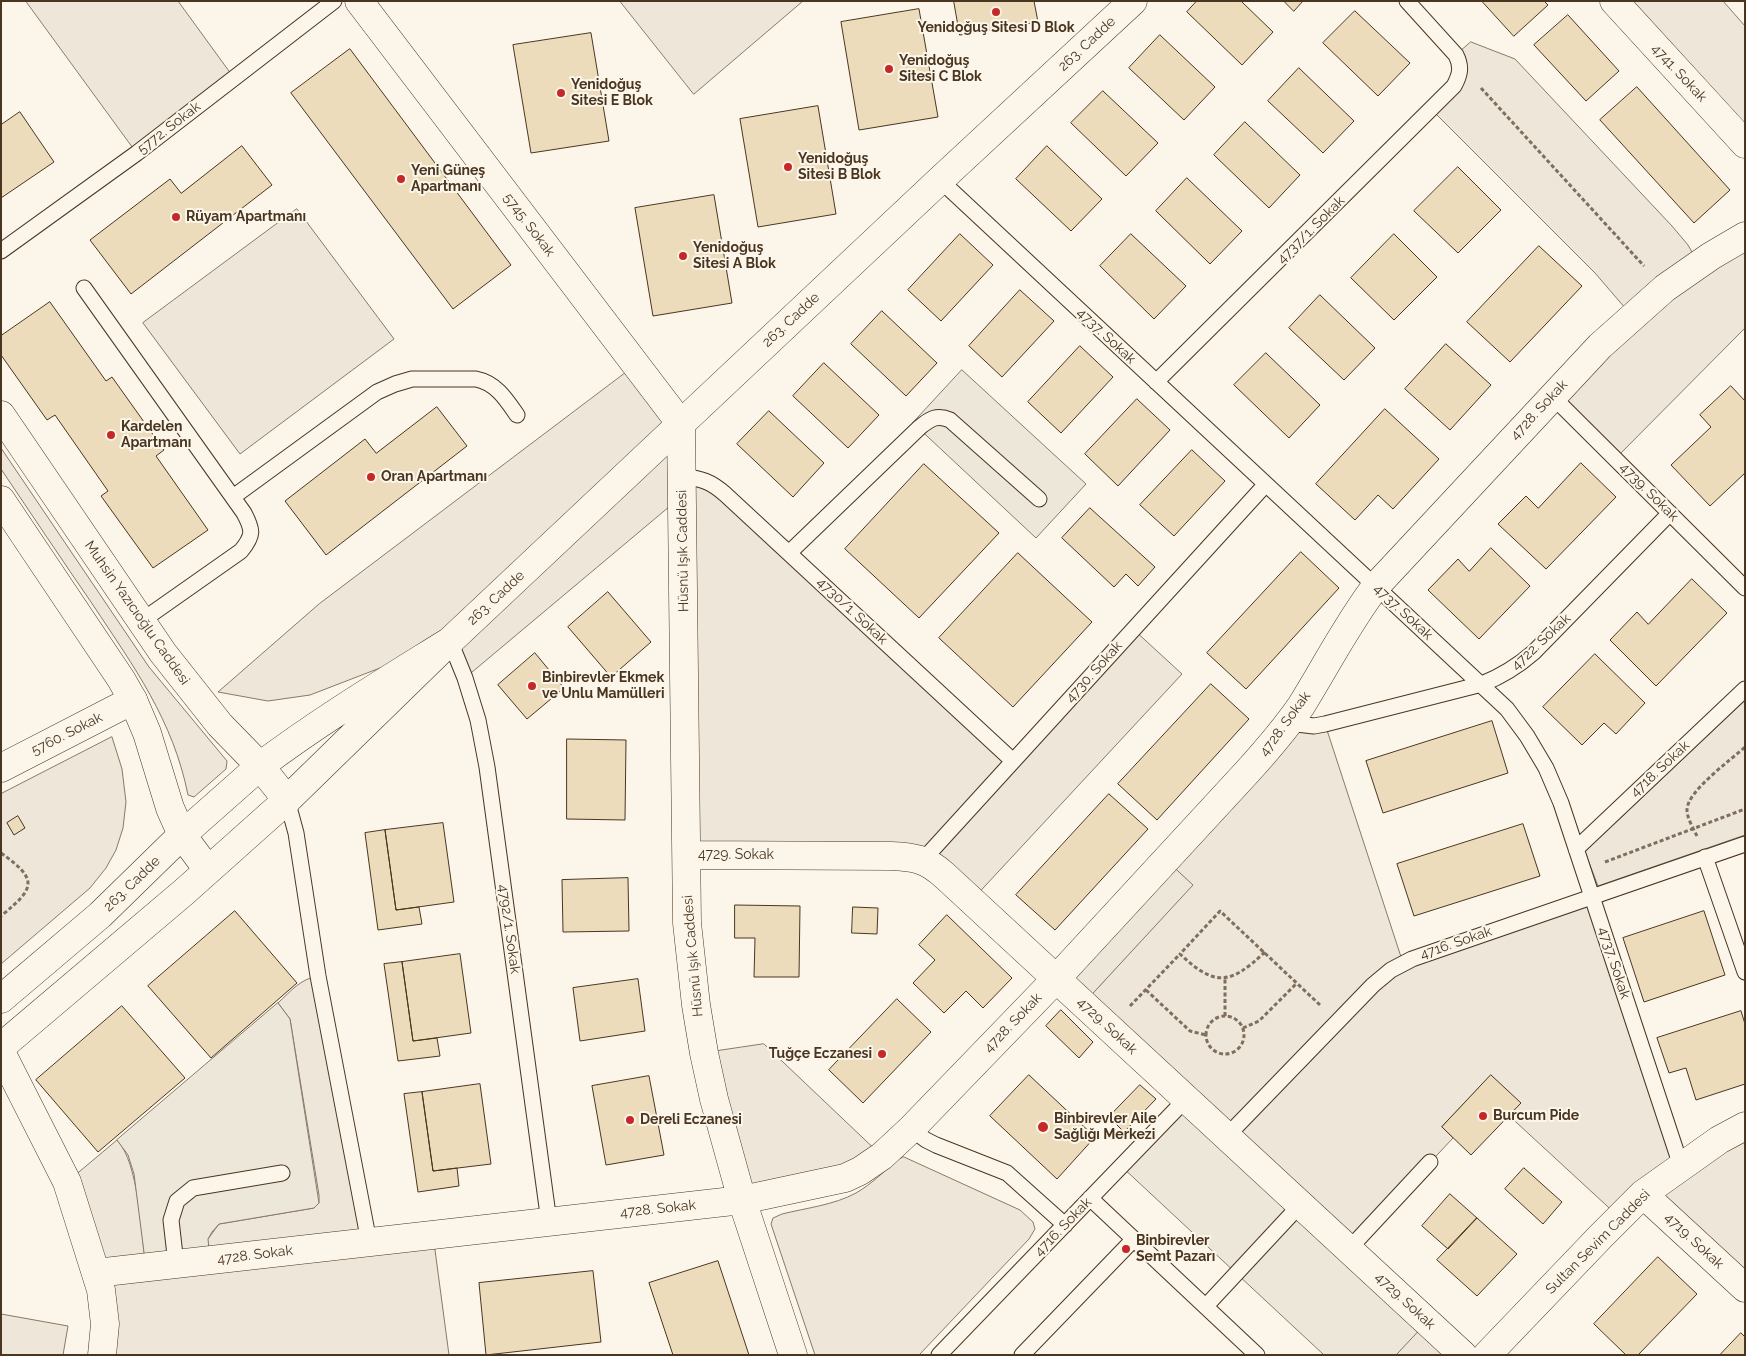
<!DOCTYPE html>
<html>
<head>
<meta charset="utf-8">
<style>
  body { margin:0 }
  #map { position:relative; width:1746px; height:1356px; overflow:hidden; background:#fbf6e9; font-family:Raleway,sans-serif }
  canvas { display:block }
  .frame { position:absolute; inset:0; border:2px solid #4a3520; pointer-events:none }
</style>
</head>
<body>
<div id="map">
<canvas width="1746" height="1356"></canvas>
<div class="frame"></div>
</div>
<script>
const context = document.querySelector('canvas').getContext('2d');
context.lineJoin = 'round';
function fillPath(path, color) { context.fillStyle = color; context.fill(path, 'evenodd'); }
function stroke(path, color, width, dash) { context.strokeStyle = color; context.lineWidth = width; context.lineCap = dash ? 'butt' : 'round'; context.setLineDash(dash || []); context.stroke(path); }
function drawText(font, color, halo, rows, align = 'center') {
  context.font = font + ' Raleway,sans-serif'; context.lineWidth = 4; context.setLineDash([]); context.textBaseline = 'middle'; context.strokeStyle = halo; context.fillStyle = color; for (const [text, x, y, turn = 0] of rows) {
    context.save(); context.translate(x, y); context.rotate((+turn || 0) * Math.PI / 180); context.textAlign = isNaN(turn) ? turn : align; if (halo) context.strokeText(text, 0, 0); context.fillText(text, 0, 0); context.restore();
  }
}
const green = new Path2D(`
  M26 1H178L234 78 137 153Z
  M620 1H803L694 94Z
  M1614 1H1723L1745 26V144Z
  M1471 42 1515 59 1672 226 1688 245 1699 264 1745 236V328L1615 459 1552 396 1632 316 1595 273 1432 110 1449 93 1456 55Z
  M297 209 394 339 240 454 143 323Z
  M636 365 681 424 682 476 701 479 1013 761 1133 629 1182 674 972 900 937 869 687 855 682 496 465 678 450 641 310 695 268 701 218 692 319 604Z
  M1 448 149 667 227 761 226 769 194 797 188 795C173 720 134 667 93 605 62 560 32 515 1 469Z
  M1745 701V835L1598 886 1585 852Z
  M1288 723 1325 724 1403 963 1592 897 1681 1166 1619 1217 1479 1088 1442 1127 1453 1138 1349 1249 1083 1004 1192 885 1166 859Z
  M112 737 122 769 126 802 123 828 116 850 106 868 90 888 1 964V794Z
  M318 976 369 1242 433 1235 449 1355H102L67 1182 117 1140C139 1163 141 1234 146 1267L208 1239 219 1224 314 1208 319 1203V1195L290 1019 278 1003C291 991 300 979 318 976Z
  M764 1044 882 1156 742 1200 704 1053Z
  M1745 1141V1270L1661 1195 1724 1151Z
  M904 1157 1020 1210 1033 1222 1035 1229 1029 1239 919 1355H815L771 1224 773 1218 782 1214C806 1208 834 1205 856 1193 872 1184 885 1170 899 1159Z
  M1 1314 68 1326 63 1355H1Z
  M1427 1322 1463 1355H1396Z`);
fillPath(green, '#ede6d9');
stroke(green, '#887966', 1);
const parking = new Path2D(`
  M962 370 1086 484 1036 538 913 423Z
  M1164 858 1193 885 1083 1004 1056 979Z
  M278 1003 290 1019 319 1203 314 1208 219 1224 212 1232 208 1239 210 1260 146 1268 134 1174 128 1155 117 1140Z
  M1186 1099 1427 1322 1396 1355H1324L1121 1166Z`);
fillPath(parking, '#ede7d9');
stroke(parking, '#887966', 1);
const building = new Path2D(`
  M954 1H1034L1038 22 960 35Z
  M1197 1H1241L1273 32 1242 65 1187 12Z
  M1284 1H1303L1294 11Z
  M1482 1H1544L1548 5 1514 36Z
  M919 9 938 117 859 130 841 22Z
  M1355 11 1410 63 1378 96 1323 43Z
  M1568 15 1619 71 1586 101 1534 45Z
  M591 33 609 141 531 153 513 45Z
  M1160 35 1215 87 1184 120 1129 68Z
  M350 49 511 265 453 309 291 93Z
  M1299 68 1354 121 1323 153 1268 101Z
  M1637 87 1730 190 1694 223 1600 120Z
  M1103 91 1158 143 1126 176 1071 123Z
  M818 106 836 214 758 227 740 119Z
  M20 112 54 162 1 198V125Z
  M1245 122 1300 175 1269 208 1214 155Z
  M242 146 272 185 131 294 90 240 170 179 181 193Z
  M1047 146 1102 199 1071 231 1016 179Z
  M1458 167 1501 210 1458 253 1414 211Z
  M1187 178 1242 231 1210 264 1156 211Z
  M714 195 732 303 653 316 635 208Z
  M960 234 993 265 941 321 908 290Z
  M1131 234 1186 286 1154 319 1100 266Z
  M1394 234 1437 277 1394 320 1351 278Z
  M1539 246 1582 286 1510 362 1467 322Z
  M1020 290 1054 321 1002 377 969 346Z
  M1320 295 1375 348 1344 380 1289 328Z
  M50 302 106 381 112 377 164 450 156 456 208 530 153 568 101 496 108 491 55 415 47 420 1 355V336Z
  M882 311 937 363 906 396 851 344Z
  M1446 344 1491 385 1450 430 1405 389Z
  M1080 346 1113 377 1061 433 1028 402Z
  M1266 353 1320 405 1289 438 1234 385Z
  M824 363 879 415 848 448 793 396Z
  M1731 386 1745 401V473L1710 506 1671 465 1711 427 1700 415Z
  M1137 399 1170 430 1118 486 1085 454Z
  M437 407 467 446 326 555 285 501 365 439 376 453Z
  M1385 409 1439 459 1393 509 1378 495 1355 520 1316 484Z
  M769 411 824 463 793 497 737 444Z
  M1192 450 1225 481 1174 536 1140 505Z
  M1581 463 1616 497 1546 569 1498 524 1526 496 1538 508Z
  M924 464 999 533 919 618 845 549Z
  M1090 508 1155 567 1138 586 1126 574 1114 587 1062 538Z
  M1491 548 1530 586 1479 639 1428 590 1458 559 1469 571Z
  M1301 552 1339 588 1246 689 1207 653Z
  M1018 553 1092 622 1013 707 939 638Z
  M1692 579 1727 613 1656 686 1610 640 1637 612 1648 624Z
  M608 592 651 642 611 677 568 627Z
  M535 653 564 688 527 719 498 685Z
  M1595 654 1645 703 1616 734 1604 723 1582 745 1543 707Z
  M1211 684 1249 719 1157 820 1118 784Z
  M1492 721 1508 773 1383 813 1366 761Z
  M567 739 626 740 625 820 567 819Z
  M1109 794 1148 829 1055 930 1016 895Z
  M18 816 25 828 14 835 7 823Z
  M443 823 454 902 396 910 385 830Z
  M1523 824 1540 876 1414 916 1397 864Z
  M385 830 396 910 419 907 422 924 378 930 365 833Z
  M628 878 629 931 563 932 562 880Z
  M735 905 800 906 799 977H754L755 938H735Z
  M853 907 878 908 877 934 852 933Z
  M235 911 297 983 211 1058 148 986Z
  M1704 911 1725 975 1644 1002 1623 938Z
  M947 915 1012 978 983 1008 966 991 944 1013 913 983 935 960 919 945Z
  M460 954 471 1033 413 1041 402 962Z
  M402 962 413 1041 437 1038 440 1056 398 1061 384 964Z
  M638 979 645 1031 580 1041 573 988Z
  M897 999 931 1032 863 1103 829 1070Z
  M122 1006 185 1078 98 1152 36 1080Z
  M1061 1010 1093 1042 1079 1058 1046 1026Z
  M1741 1011 1745 1024V1084L1696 1100 1686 1068 1669 1073 1657 1038Z
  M1029 1075 1095 1137 1057 1179 990 1116Z
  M1491 1075 1521 1103 1471 1155 1442 1127Z
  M649 1076 664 1155 606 1165 592 1086Z
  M480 1084 491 1164 433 1171 422 1092Z
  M1140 1085 1156 1099 1124 1132 1109 1117Z
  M422 1092 433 1171 457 1168 459 1186 418 1192 404 1094Z
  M1524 1168 1562 1202 1543 1224 1505 1189Z
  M1450 1194 1477 1218 1448 1249 1422 1226Z
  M1477 1218 1517 1254 1477 1296 1437 1260Z
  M1658 1257 1697 1294 1638 1355H1626L1594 1324Z
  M718 1261 749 1355H673L649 1283Z
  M593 1271 601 1342 486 1355 479 1283Z
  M1741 1333 1745 1337V1355H1720Z`);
fillPath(building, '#ecdcbc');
stroke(building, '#4a3520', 1);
const service = new Path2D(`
  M940 180 1507 709 1527 736 1546 768 1561 803 1681 1166
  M1 251 137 153 334 1
  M84 288 244 513C253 530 254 535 241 551L140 622
  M1156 382 1454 86C1460 75 1462 67 1456 55L1407 1
  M1552 396 1745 588
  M682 476C702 479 710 481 725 494L1013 761
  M233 497 377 392 395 384 412 379H476C496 383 506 399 517 415
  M789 553 920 427C930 419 937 414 950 420L1039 499
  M450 641 465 678 478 720 487 767 549 1222
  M1288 723 1314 726 1325 724 1482 684C1502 676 1518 666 1534 652L1670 513
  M287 800 296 833 318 976 369 1242
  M1576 849 1745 689
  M1705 857 1745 972
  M923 860 1266 484
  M911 1129 926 1140 936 1145 1007 1173 1065 1225
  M1226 1137 1373 985 1391 970 1412 959 1745 844
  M1090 1198 1257 1355
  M1349 1249 1430 1162
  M176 1264 171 1220 177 1201 193 1188 282 1173
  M1206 1306 1300 1205
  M939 1355 1186 1099
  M1022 1355 1134 1239`);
const minor = new Path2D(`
  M359 1 681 424 687 923 696 1005 704 1053 714 1099 742 1200 793 1355
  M1614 1 1745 144
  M1 768 133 700
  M687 855 891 856C915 857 926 859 944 875L1463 1355
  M1 1052 67 1182 101 1290 105 1324 102 1355
  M1643 1194 1745 1288
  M96 1273 742 1200 845 1178 860 1171 882 1156 911 1129 1056 979 1248 771C1267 750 1285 729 1301 706 1326 666 1347 624 1376 586L1600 346 1665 288 1711 256 1745 236
  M1487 1355 1601 1236 1643 1194 1719 1140 1745 1126`);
const tertiary = new Path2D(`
  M450 641 940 180 1133 1
  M260 766C321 720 386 681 450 641L287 800`);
const secondary = new Path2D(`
  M1 415 163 653 220 725 260 766 287 800 184 892 1 1047
  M1 500 121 679 133 700 147 733 170 808 182 835 208 870
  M1 999 100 915 182 835 260 766`);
stroke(service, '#4a3520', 17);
stroke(minor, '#4a3520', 29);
stroke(tertiary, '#4a3520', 29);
stroke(secondary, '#4a3520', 29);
stroke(new Path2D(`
  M1481 88 1644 266
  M1697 836C1693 828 1687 818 1687 810 1687 791 1731 760 1745 747
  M1 853C39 880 35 888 1 916
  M1605 862 1745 809
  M1265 952C1230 985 1215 987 1180 954L1220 911 1320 1005
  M1146 990 1190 1031 1206 1035
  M1130 1006 1180 954
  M1206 1035a19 19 0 1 1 38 0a19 19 0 1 1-38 0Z
  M1225 1016V978
  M1243 1028 1259 1021 1297 983`), '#7f6f5c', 3, [4, 2.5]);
stroke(service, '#fbf6e9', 15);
stroke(minor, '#fbf6e9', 28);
stroke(tertiary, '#fbf6e9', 28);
stroke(secondary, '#fbf6e9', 28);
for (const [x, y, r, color] of [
  [996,12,5,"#c62828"],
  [889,69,5,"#c62828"],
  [561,93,5,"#c62828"],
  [788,167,5,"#c62828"],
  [401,179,5,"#c62828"],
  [176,217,5,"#c62828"],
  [683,256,5,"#c62828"],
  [111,435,5,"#c62828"],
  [371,477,5,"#c62828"],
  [532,686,5,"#c62828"],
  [882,1054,5,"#c62828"],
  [1483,1116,5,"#c62828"],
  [630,1120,5,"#c62828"],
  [1043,1127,6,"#c62828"],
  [1126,1249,5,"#c62828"]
]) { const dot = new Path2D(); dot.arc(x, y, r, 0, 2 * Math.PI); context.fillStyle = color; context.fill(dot); stroke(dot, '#fbf6e9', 2); }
drawText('bold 14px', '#4a3520', '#fbf6e9', [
  ["Yenidoğuş Sitesi D Blok",996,28,"center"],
  ["Yenidoğuş",899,61],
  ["Sitesi C Blok",899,77],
  ["Yenidoğuş",571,85],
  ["Sitesi E Blok",571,101],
  ["Yenidoğuş",798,159],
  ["Sitesi B Blok",798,175],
  ["Yeni Güneş",411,171],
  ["Apartmanı",411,187],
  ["Rüyam Apartmanı",186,217],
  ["Yenidoğuş",693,248],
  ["Sitesi A Blok",693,264],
  ["Kardelen",121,427],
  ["Apartmanı",121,443],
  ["Oran Apartmanı",381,477],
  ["Binbirevler Ekmek",542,678],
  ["ve Unlu Mamülleri",542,694],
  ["Tuğçe Eczanesi",872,1054,"right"],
  ["Burcum Pide",1493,1116],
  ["Binbirevler Aile",1054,1119],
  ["Sağlığı Merkezi",1054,1135],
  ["Dereli Eczanesi",640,1120],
  ["Binbirevler",1136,1241],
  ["Semt Pazarı",1136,1257]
], 'left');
drawText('14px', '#4a3520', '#fbf6e9', [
  ["263. Cadde",1087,44,-43],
  ["4741. Sokak",1679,73,47],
  ["5772. Sokak",169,128,-38],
  ["5745. Sokak",529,225,53],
  ["4737/1. Sokak",1311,230,-45],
  ["263. Cadde",791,320,-43],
  ["4737. Sokak",1106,336,43],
  ["4728. Sokak",1539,410,-47],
  ["4739. Sokak",1649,492,45],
  ["Hüsnü Işık Caddesi",683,551,-91],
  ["263. Cadde",496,598,-43],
  ["4730/1. Sokak",852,611,43],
  ["4737. Sokak",1403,612,43],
  ["Muhsin Yazıcıoğlu Caddesi",137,613,55],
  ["4722. Sokak",1541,642,-43],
  ["4730. Sokak",1094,672,-48],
  ["4728. Sokak",1285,724,-54],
  ["5760. Sokak",67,734,-27],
  ["4718. Sokak",1660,769,-43],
  ["4729. Sokak",736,855],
  ["263. Cadde",132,884,-44],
  ["4792/1. Sokak",509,929,82],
  ["4716. Sokak",1456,943,-19],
  ["Hüsnü Işık Caddesi",693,956,-95],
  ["4737. Sokak",1614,963,72],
  ["4728. Sokak",1013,1023,-46],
  ["4729. Sokak",1107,1026,43],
  ["4728. Sokak",658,1209,-6],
  ["4716. Sokak",1063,1227,-46],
  ["4719. Sokak",1694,1241,43],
  ["Sultan Sevim Caddesi",1598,1242,-45],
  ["4728. Sokak",255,1255,-7],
  ["4729. Sokak",1405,1301,43]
]);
</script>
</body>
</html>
